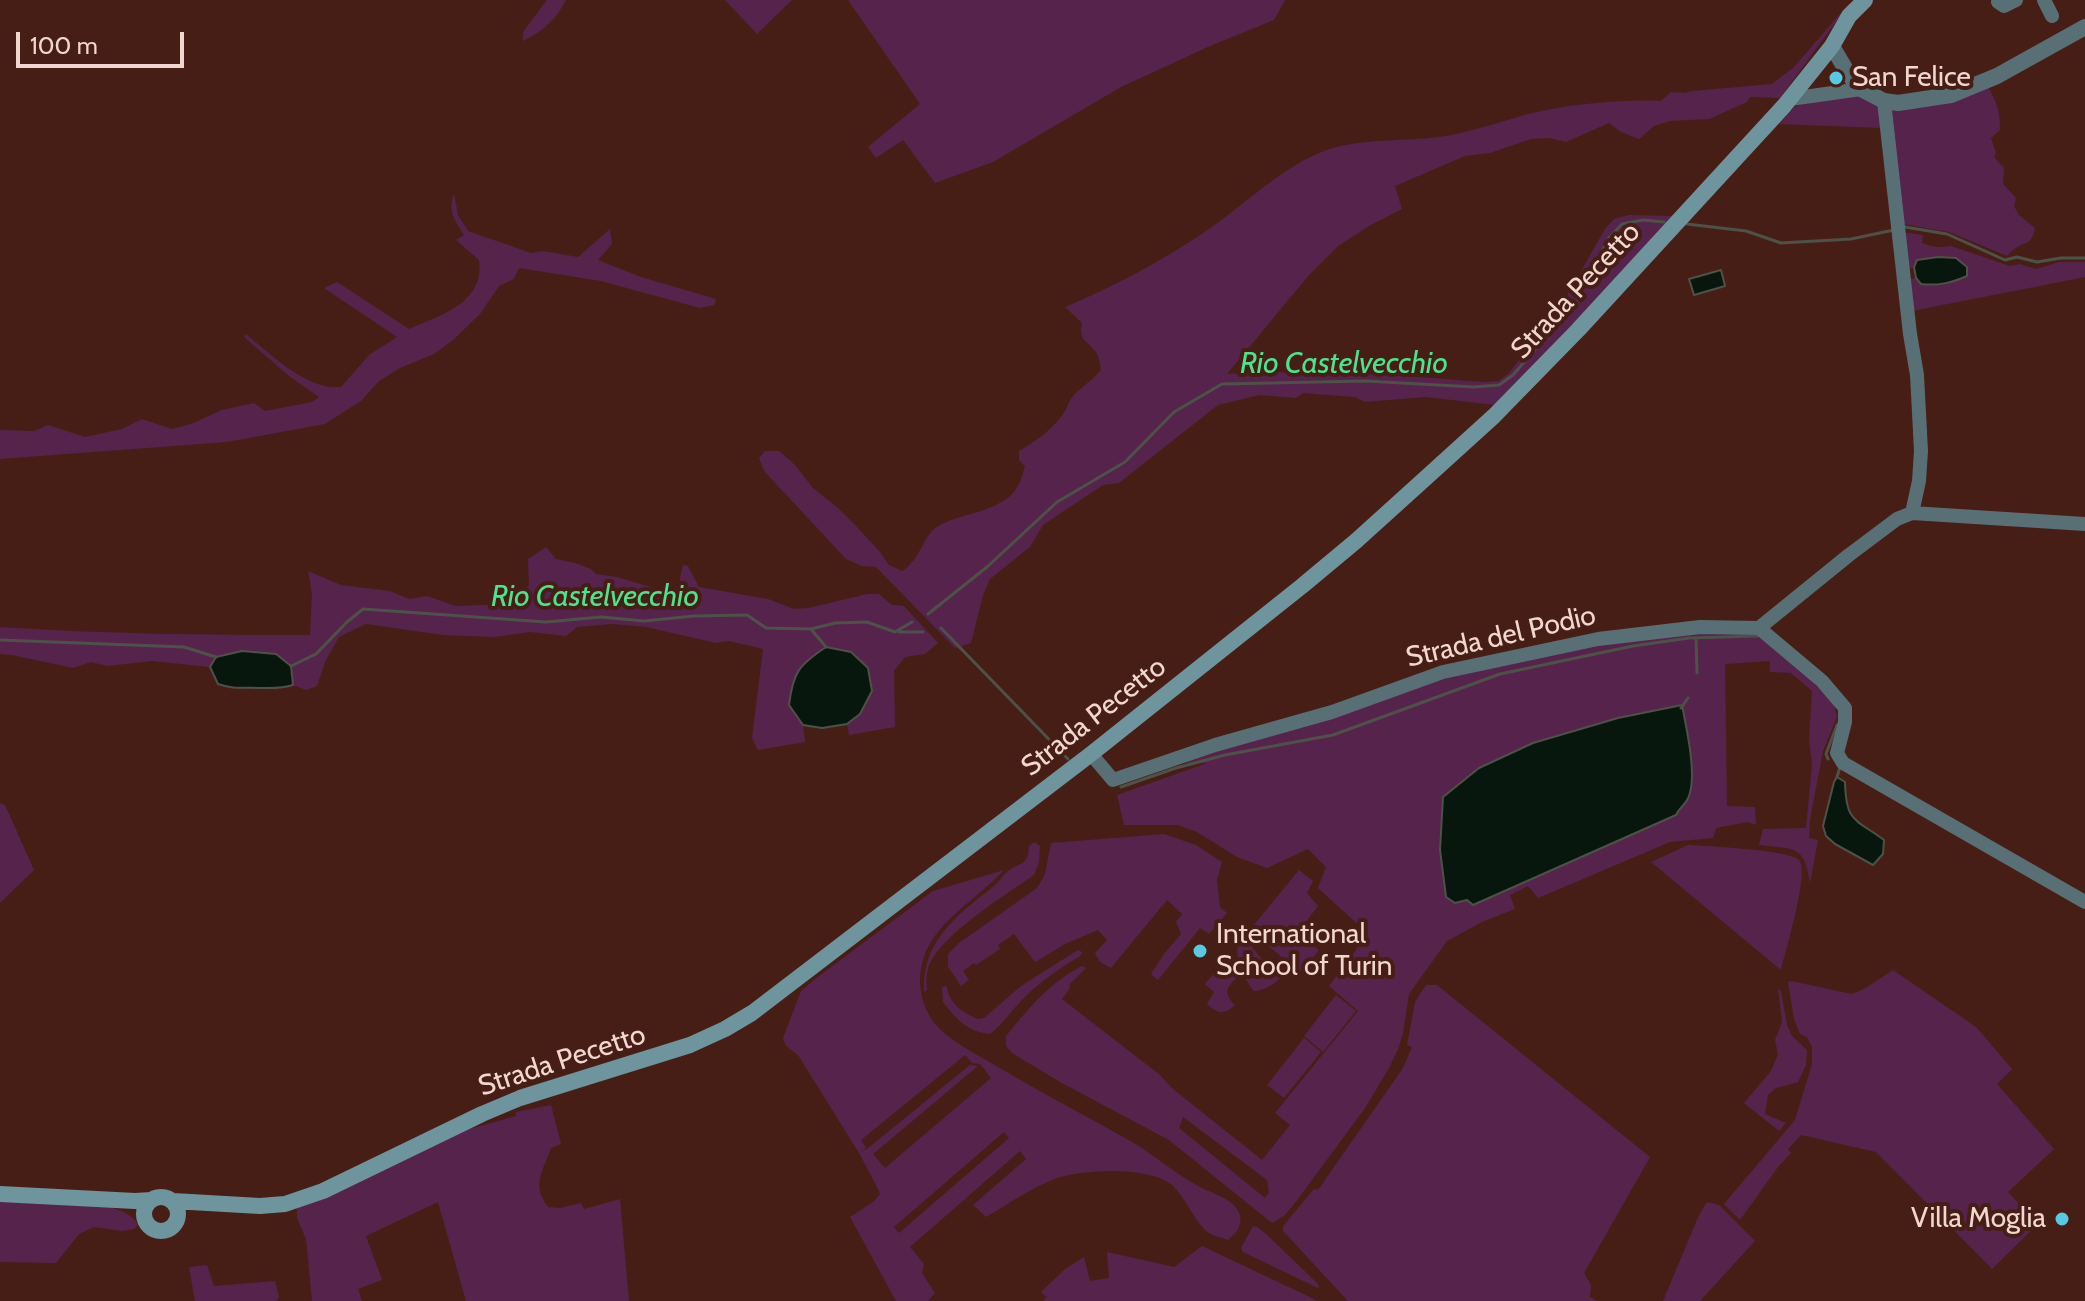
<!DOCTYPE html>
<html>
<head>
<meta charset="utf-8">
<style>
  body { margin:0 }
  #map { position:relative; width:2085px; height:1301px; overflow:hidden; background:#471e15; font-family:Cabin,sans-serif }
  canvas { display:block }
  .scale { position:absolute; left:16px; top:32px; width:168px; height:36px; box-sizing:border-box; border:4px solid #f2d7d0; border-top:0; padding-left:10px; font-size:24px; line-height:28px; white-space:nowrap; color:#f2d7d0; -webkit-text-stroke:6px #471e15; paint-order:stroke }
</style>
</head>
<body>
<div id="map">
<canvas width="2085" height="1301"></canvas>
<div class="scale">100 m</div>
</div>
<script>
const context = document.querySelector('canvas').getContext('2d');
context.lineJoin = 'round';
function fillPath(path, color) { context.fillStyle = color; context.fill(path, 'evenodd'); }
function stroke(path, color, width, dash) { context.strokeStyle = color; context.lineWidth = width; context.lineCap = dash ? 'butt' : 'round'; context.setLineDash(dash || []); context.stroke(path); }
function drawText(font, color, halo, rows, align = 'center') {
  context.font = font + ' Cabin,sans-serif'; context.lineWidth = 8; context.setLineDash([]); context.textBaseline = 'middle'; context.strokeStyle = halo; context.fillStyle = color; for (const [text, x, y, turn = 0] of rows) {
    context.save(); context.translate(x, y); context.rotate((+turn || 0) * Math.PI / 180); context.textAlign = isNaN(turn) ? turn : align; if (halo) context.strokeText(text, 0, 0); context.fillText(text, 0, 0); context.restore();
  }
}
fillPath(new Path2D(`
  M547 0H566C556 20 543 31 523 41V32Z
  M725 0H792L757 34Z
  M848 0H1285L1274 20 1210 46 1121 87 993 162 935 183 903 140 876 158 868 147 920 104Z
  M1852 0 1780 98 1750 97 1747 102 1709 119 1670 121 1654 126 1639 139 1621 132 1609 123 1566 142 1550 138 1531 139 1490 153 1465 156 1395 186 1402 209 1369 226 1338 246 1309 275 1227 374C1314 369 1397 375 1484 382L1498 381 1508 374 1557 313 1605 229 1614 219 1629 215 1675 216 1585 313 1495 405 1426 397 1365 402 1355 397 1303 393 1296 398 1259 395 1218 405 1119 483 1103 485 1043 525 1030 547 990 579 983 595 971 643 955 648 876 567 862 566 846 559 764 471 759 458 765 451H779L795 465 813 488 838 508 856 526 880 552 889 565 902 571C918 561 921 544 932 531 939 524 951 520 960 517 981 511 1009 505 1019 484 1022 478 1023 472 1025 466L1019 460V451C1036 441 1052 430 1064 413 1067 408 1069 401 1073 396 1081 387 1092 381 1101 370 1100 364 1099 355 1095 351 1087 340 1078 341 1082 323L1065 307C1115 286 1164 260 1209 229 1245 204 1279 170 1319 153 1358 136 1410 143 1452 135 1486 128 1518 115 1552 109 1583 103 1630 99 1661 101L1671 92 1685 93 1692 91 1772 84 1794 67Z
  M1987 85C1997 103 2000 110 2000 130L1991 138 1996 153 1994 157 2004 168 2003 184 2016 198 2014 206 2019 215 2035 228C2031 246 2028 240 2016 248 2012 250 2010 253 2007 256L1949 232 1903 224 1889 106Z
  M1863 95 1880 103 1882 128 1779 124 1794 107 1808 102Z
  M454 193 458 215 468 231 531 253 543 251 578 257 610 229 612 244 598 260 641 277 716 299 714 305 700 308 601 281 519 268 514 279 499 286 480 314 453 340 434 354 400 368 379 381 361 401 325 424 227 442 0 459V430L34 431 48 425 85 437 122 429 142 419 172 429 191 424 222 410 254 403 265 411 312 402 319 397 289 376 244 337 246 334C270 354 308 391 341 387L369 355 397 337 324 288 337 282 409 329C441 315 485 303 479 260L456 240 464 235C454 219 448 212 454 193Z
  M1902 232 1923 235 1922 243C1932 247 1940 248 1951 246L2010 266 2020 264 2036 269 2059 262H2085V277L1912 311 1909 279 1916 278 1921 284 1918 260 1914 267 1908 269Z
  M546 547 556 559 575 563 591 569 596 574 617 577 657 589 673 590 679 583 683 565 688 566 699 587 768 599 794 609 809 608 867 594H879L892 605 904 606 938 643 925 654 905 657 894 671 895 727 849 735 847 724 860 714 789 705 803 725 805 742 758 750 752 738 763 649 729 641 716 643 646 627 613 624 577 627 566 636 530 632 495 637 443 635 366 624 339 637 325 662 317 686 306 690 293 685 291 666 276 654 242 651 216 657 210 667 152 661 107 666 91 662 73 668 12 655 0 654V627C103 634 207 635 310 635L312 594 308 571 341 585 390 591 409 599 427 596 456 606 512 604 529 585 528 559Z
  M1700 630 1754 631 1813 682 1833 702 1837 717 1823 751 1810 820 1809 838 1818 840 1810 883C1805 844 1793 849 1759 845L1763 829 1806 828 1812 764 1809 740 1812 691 1791 673 1770 672V661L1725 664 1727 806 1755 807 1756 825 1748 822 1716 828 1713 838 1670 842 1538 898 1528 886 1510 895 1515 909 1482 922 1447 941 1409 994 1403 1033 1398 1049 1389 1068 1365 1108 1295 1203 1284 1216 1272 1223 1169 1140 1060 1082 1012 1053 1006 1046V1036C1028 1009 1050 982 1082 966L1086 968 1069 985 1070 988 1062 999 1160 1075 1173 1089 1262 1160 1290 1125 1275 1113 1358 1011 1329 986 1356 950 1364 930 1318 888 1326 867 1308 849 1267 868 1237 857 1197 832 1178 825H1124L1117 795 1207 763H1179L1450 677 1554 651ZM1618 718 1687 800 1670 818 1473 904 1467 900 1479 768 1533 743ZM1183 1117 1267 1180 1269 1193 1265 1198 1179 1128Z
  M0 803 5 805 34 870 0 903Z
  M1164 834 1196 845 1222 862 1217 880 1220 907 1227 913 1209 934 1200 928 1158 980 1151 974 1164 954 1181 934 1176 922 1182 914 1167 900 1111 968 1100 962 1095 953 1107 940 1098 930 1065 944 1035 962 1014 934 998 945 1000 949 976 965 974 963 963 971 969 980 961 986 948 967V954L959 943 1037 888 1045 874 1051 843Z
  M1034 842 1040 846 1039 862 1034 875C1004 896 943 933 929 965 926 974 926 981 927 990L924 992C922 952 944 926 974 902 980 896 988 892 994 886 999 882 1002 876 1007 872 1019 861 1028 868 1029 846Z
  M1688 845C1706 846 1790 850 1799 860 1810 872 1785 952 1781 970L1651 862Z
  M1004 870C978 899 930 924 922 964 916 988 924 1015 942 1031 955 1043 977 1055 993 1064 1036 1090 1081 1113 1125 1138 1150 1151 1171 1171 1196 1185 1208 1192 1229 1197 1237 1209 1245 1221 1238 1232 1228 1240 1221 1237 1211 1236 1205 1230 1192 1217 1186 1198 1172 1185 1149 1166 1085 1169 1057 1178 1032 1187 1009 1204 986 1217L973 1205 1026 1159 1020 1151 910 1247 924 1264 922 1273 935 1293 928 1301H896L850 1217 873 1202 880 1194 879 1191 859 1153 798 1055 786 1046 783 1038 801 991 815 979 933 891ZM965 1055 972 1063 980 1064 991 1078 885 1168 873 1154 978 1066 970 1065 867 1149 860 1152 866 1148 861 1140ZM1004 1132 1009 1138 899 1233 894 1227Z
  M1299 870 1313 881 1307 893 1318 906 1298 932 1319 950 1301 972 1249 931Z
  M1246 939C1252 946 1258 957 1266 962 1274 966 1278 964 1285 972 1281 981 1264 991 1254 991 1244 979 1233 957 1239 942Z
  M1078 950 1082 952 1080 956C1060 968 1038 983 1022 1000 1011 1011 1003 1024 990 1034 968 1032 956 1019 943 1002L942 987 947 986C948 1003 963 1013 978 1019L984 1018 1021 986Z
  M1227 958 1233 961 1238 977C1226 986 1223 994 1235 1005 1225 1015 1217 1014 1207 1004L1214 992 1205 984Z
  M1893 970 1976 1027 2012 1069 1997 1084 2054 1149 2008 1192 2038 1224 1992 1269 1876 1152 1801 1135 1788 1149 1791 1153 1778 1167 1740 1220 1724 1204 1795 1120 1812 1064V1047L1807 1037 1800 1034 1794 1019 1788 982 1791 981 1852 994 1864 989Z
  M1426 985H1437L1650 1157 1584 1273 1591 1285 1590 1297 1598 1301H1348L1283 1231V1226L1314 1189 1318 1190 1403 1068 1412 1047 1407 1045 1415 1002Z
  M1778 989 1781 991 1787 1025 1792 1036 1807 1050 1806 1065 1798 1082 1776 1088 1768 1095 1765 1114 1786 1123 1779 1131 1744 1103 1771 1071 1778 1054 1775 1040 1782 1022Z
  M1336 995 1356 1011 1323 1052 1304 1036Z
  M1304 1038 1321 1052 1284 1098 1267 1085Z
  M551 1105 561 1144 551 1148C543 1171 531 1185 548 1207L560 1208 581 1203 584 1209 620 1199 629 1301H466L438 1202 366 1236 382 1280 358 1289 362 1301H312L306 1239 297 1218V1208L357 1183 462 1131 516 1116V1112Z
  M0 1200C30 1201 124 1195 138 1225L134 1229 122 1231 94 1227 79 1234 56 1263 0 1262Z
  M1707 1202 1719 1205 1755 1241 1700 1301H1663L1699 1215Z
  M1253 1226 1257 1227 1265 1233 1317 1283 1319 1286 1318 1288 1243 1252 1241 1248Z
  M1202 1246 1318 1301H1043L1047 1297 1041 1292 1065 1269 1084 1257 1090 1281 1109 1278 1107 1252 1174 1267Z
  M207 1265 214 1286 275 1281 279 1297 276 1301H195L189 1267Z`), '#56234d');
const water = new Path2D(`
  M1938 257 1956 258 1967 267V276C1951 283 1938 286 1921 284L1916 278 1914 267 1917 260Z
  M1721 270 1725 286 1694 295 1689 279Z
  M826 647 851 652 868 668 872 691 860 714 847 724 822 728 803 725 789 705C793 672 799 665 826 647Z
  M242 651 276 654 291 666 293 685C281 689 272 688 259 688 241 687 236 690 218 684L210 667 216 657Z
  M1682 705C1686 727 1699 780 1687 800 1684 806 1679 808 1676 815L1473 905 1467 900 1455 903 1446 897 1440 850 1443 797 1479 768 1533 743 1618 718Z
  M1837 777 1845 782C1846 822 1854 818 1884 840L1883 854 1873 865 1835 844 1826 836 1823 826 1834 782Z`);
fillPath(water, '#08170d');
stroke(water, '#4e5148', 2);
stroke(new Path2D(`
  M1687 224 1746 231 1781 243 1851 239 1894 230
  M1905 227 1947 234 2005 260 2017 257 2037 262 2061 258H2085
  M928 614 987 567 1057 502 1125 462 1174 412 1222 384 1366 381 1474 387 1499 385 1513 375 1576 302 1609 238 1622 224 1643 220 1664 222
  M941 628 1068 759
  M811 629 826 647
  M899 632H923
  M1696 638 1697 673
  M0 640 184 647 216 657
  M291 666 316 654 347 622 363 609 546 622 601 617 644 621 694 616 747 615 766 628 811 629 835 623 867 622 895 632 912 622
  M1681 708 1688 698
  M1828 759 1826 754 1837 725
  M1837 777 1840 767
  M1121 787 1176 768 1225 755 1333 735 1500 674 1633 646 1689 638 1758 636`), '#4e5148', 3);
stroke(new Path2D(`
  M2044 0 2052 16
  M1998 2 2004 6 2016 0
  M1790 99 1861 89
  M1884 101 1910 334 1917 375 1921 451 1919 481 1912 513
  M1759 628 1822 681 1845 708V722L1837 753 1843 763 2085 902
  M1091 754 1113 780 1215 745 1332 712 1443 672 1598 639 1700 627 1759 628 1849 555 1897 519 1912 513 2085 524`), '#576f75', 14);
stroke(new Path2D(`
  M1832 46 1849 75 1861 89 1884 101 1898 103 1951 95 1997 76 2085 27`), '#576f75', 16);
stroke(new Path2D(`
  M0 1194 135 1201 152 1200
  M144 1214a17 17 0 1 1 34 0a17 17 0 1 1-34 0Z
  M173 1201 260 1206 285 1204 323 1191 482 1114 520 1098 690 1045 725 1029 752 1013 1091 754 1302 586 1356 541 1429 475 1494 416 1578 330 1784 106 1832 46 1849 16 1865 0`), '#6e949d', 16);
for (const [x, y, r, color] of [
  [1836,78,8,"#57c9e2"],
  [1200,951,8,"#57c9e2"],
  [2062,1219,8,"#57c9e2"]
]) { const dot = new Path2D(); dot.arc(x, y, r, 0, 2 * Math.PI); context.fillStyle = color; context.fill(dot); stroke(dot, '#471e15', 3); }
drawText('28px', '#f2d7d0', '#471e15', [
  ["San Felice",1852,78],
  ["International",1216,935],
  ["School of Turin",1216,967],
  ["Villa Moglia",2046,1219,"right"]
], 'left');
drawText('28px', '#f2d7d0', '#471e15', [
  ["Strada Pecetto",1576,291,-47],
  ["Strada del Podio",1501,637,-13],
  ["Strada Pecetto",1094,717,-38],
  ["Strada Pecetto",562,1061,-18]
]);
drawText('italic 30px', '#4be48e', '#471e15', [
  ["Rio Castelvecchio",1344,364],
  ["Rio Castelvecchio",595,597]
]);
</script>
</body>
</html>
